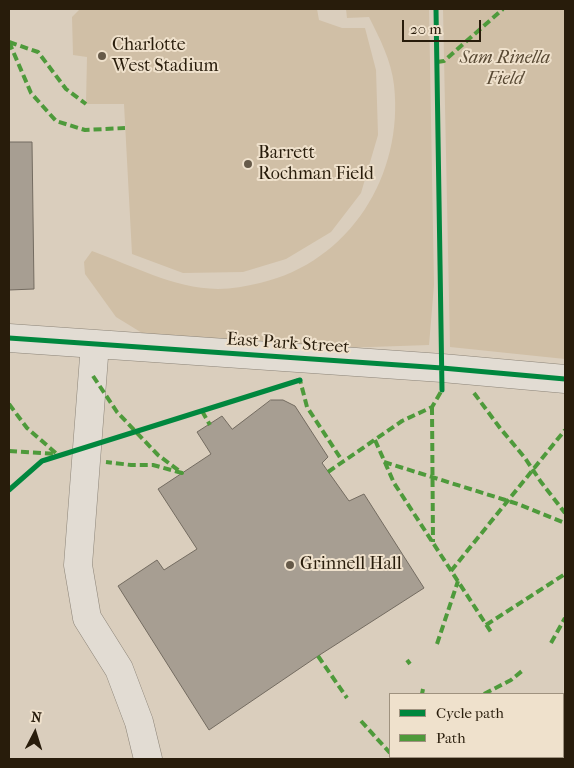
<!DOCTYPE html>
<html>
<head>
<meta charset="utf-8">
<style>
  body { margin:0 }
  #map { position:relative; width:574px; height:768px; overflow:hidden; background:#dacebd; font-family:"IM FELL French Canon",serif }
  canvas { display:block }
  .frame { position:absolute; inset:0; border:10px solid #281c0b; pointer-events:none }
  .legend { position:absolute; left:389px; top:693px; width:175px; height:65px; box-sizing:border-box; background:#efe1cc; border:1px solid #9f927f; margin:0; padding:6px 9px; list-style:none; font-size:15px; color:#281c0b }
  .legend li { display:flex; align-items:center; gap:10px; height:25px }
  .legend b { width:25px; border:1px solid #9f927f }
  .north { position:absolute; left:10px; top:708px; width:50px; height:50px; -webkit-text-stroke:4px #efe1cc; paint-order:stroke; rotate:5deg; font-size:14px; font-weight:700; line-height:20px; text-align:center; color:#281c0b }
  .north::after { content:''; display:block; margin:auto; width:18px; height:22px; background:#281c0b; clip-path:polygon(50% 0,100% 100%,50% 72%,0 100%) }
  .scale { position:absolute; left:402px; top:20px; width:79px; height:22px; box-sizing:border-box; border:2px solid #281c0b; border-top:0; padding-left:6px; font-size:15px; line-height:18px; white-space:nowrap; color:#281c0b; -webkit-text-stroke:4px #efe1cc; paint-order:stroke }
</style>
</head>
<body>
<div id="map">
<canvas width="574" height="768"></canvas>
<div class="frame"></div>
<ul class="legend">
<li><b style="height:6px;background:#00873e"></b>Cycle path</li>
<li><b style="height:6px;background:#4e9a3b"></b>Path</li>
</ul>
<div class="north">N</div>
<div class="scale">20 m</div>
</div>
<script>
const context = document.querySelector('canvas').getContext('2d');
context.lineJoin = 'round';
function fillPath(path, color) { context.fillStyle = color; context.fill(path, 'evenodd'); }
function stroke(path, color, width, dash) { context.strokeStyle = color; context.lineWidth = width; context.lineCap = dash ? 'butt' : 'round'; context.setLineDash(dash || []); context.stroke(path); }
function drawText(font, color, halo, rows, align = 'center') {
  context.font = font + ' "IM FELL French Canon",serif'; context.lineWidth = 4; context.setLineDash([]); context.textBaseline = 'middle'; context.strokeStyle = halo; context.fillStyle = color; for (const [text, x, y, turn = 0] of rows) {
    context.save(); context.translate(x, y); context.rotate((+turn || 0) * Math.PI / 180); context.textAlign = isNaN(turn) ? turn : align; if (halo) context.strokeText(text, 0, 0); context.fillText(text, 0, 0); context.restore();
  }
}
fillPath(new Path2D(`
  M80 9H317L319 20 342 28H365L376 70 378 135 361 193 331 232 286 259 243 272 183 273 132 254 124 104H86L87 57 73 55 72 17Z
  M346 9H429L434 285 429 345 341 348 147 336 116 317 85 274 84 262 92 251C134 266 172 288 218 289 232 289 246 286 260 283 350 262 404 175 394 85 391 60 380 39 369 17L347 18Z
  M443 9H565V359L450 347Z`), '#d0bfa6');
const building = new Path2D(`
  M9 142H32L34 289 9 290Z
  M271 400H283L295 406 328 457 322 463 349 501 364 494 424 588 318 656 209 730 118 586 157 560 164 570 197 549 158 489 211 454 197 432 222 416 232 429Z`);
fillPath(building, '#a79e92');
stroke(building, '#736b60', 1);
const minor = new Path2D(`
  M9 338 442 368 565 379
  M95 344 78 565 87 618 119 669 139 722 148 759`);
stroke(minor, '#8c8478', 29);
stroke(minor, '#e2dcd3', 28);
stroke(new Path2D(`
  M9 42 31 93 56 121 85 130 125 128
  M9 42 38 52 66 89 86 104
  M437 62 444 61 503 9
  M93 376 117 412 158 455 182 473 153 465H131L106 462
  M296 381 300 380 307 407 343 462
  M474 393 500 428 525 458 541 482 565 513
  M9 404 27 428 57 454
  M432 407 433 542
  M202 411 210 425
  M375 440 394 483 491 632
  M9 451 57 454
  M384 462 518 504 565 523
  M328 472 402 421 432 407 442 390
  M451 571 565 430
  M486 625 565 574
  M551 643 565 618
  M437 644 458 581
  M318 656 347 698
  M407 660 410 664
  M422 694 423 689
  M484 694 511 680 522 671
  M361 721 390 753
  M416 759 417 757`), '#4e9a3b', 4, [8, 4]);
stroke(new Path2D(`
  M436 9 442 390
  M9 338 442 368 565 379
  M9 490 42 461 300 380`), '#00873e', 5);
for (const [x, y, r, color] of [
  [102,56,5,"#665a49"],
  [248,164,5,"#665a49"],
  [290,565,5,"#665a49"]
]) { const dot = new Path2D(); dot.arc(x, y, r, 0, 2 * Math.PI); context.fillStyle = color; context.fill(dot); stroke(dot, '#efe1cc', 2); }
drawText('18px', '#281c0b', '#efe1cc', [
  ["Charlotte",112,46],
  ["West Stadium",112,67],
  ["Barrett",258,154],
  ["Rochman Field",258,175],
  ["Grinnell Hall",300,565]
], 'left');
drawText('italic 18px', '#584934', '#efe1cc', [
  ["Sam Rinella",505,59],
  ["Field",505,80]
]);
drawText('18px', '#281c0b', '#efe1cc', [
  ["East Park Street",288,344,4]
]);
</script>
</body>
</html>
